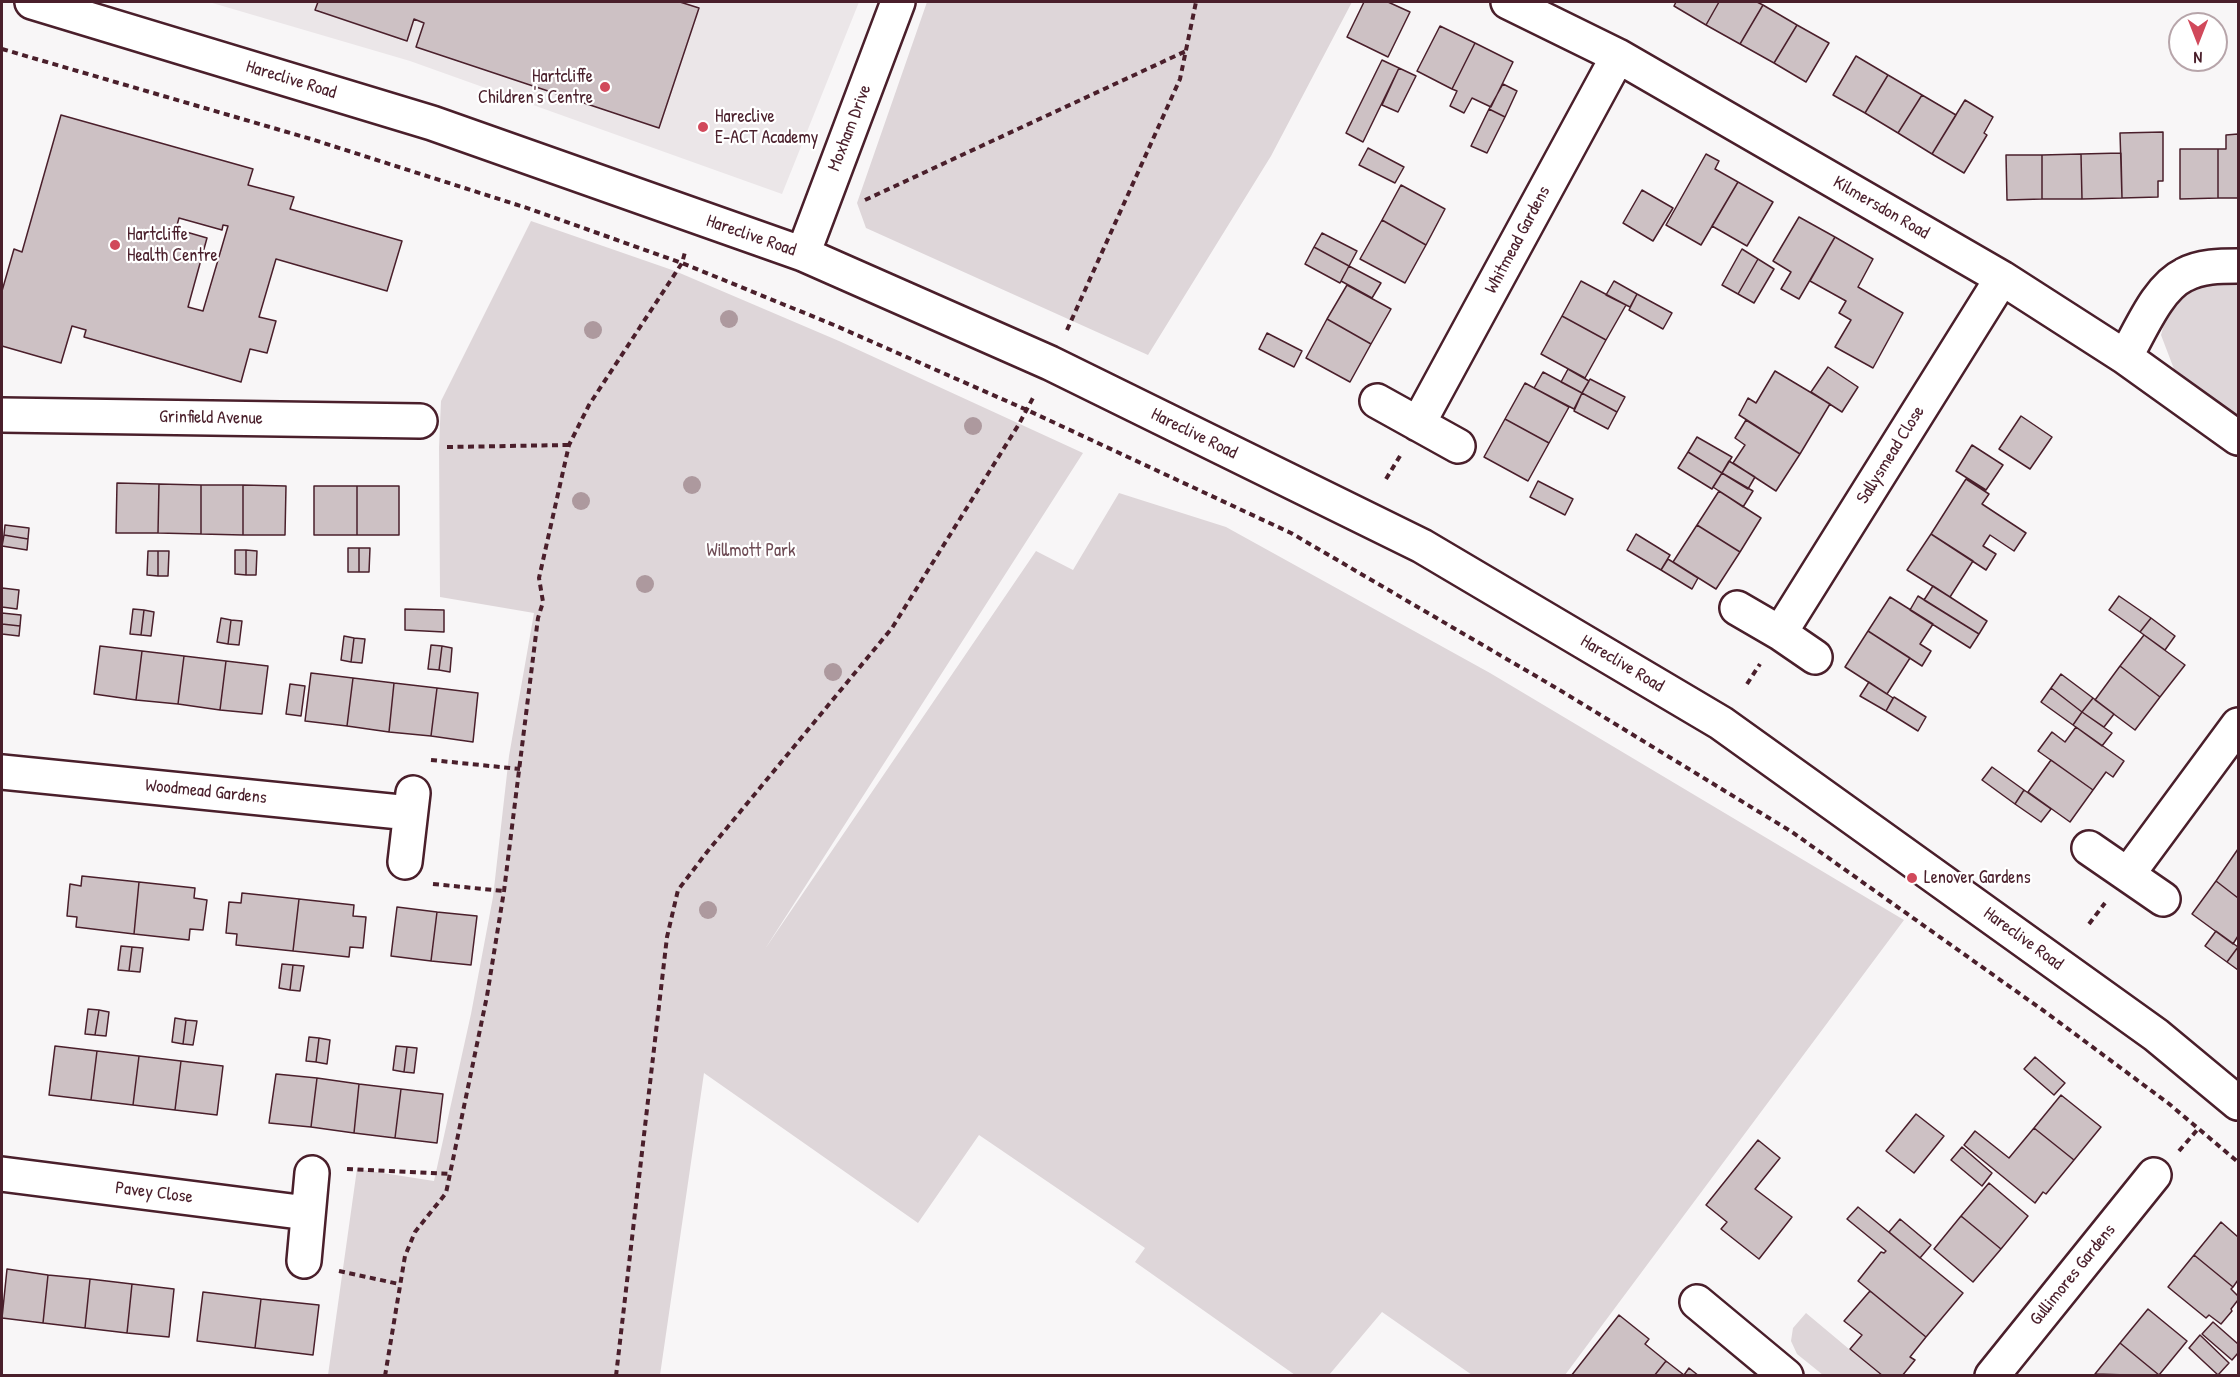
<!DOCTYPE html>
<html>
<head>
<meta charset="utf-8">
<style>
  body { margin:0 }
  #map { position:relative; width:2240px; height:1377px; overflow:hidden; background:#f8f6f7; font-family:"Patrick Hand",sans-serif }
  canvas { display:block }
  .frame { position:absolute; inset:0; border:3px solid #4a1f2b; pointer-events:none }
  .north { position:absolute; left:2168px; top:12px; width:60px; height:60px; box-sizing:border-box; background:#fff; border:2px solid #b7a5aa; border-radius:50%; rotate:180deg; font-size:16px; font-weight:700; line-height:24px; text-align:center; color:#4a1f2b }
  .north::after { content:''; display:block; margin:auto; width:21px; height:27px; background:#d1495b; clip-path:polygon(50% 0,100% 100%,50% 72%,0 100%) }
</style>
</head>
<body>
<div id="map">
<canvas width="2240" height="1377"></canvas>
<div class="frame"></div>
<div class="north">N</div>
</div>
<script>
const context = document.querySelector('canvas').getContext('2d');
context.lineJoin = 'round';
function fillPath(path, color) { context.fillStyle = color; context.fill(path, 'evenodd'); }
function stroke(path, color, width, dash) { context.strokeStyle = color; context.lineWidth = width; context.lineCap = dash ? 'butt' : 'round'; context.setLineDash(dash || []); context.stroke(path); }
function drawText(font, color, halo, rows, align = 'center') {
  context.font = font + ' "Patrick Hand",sans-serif'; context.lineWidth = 4.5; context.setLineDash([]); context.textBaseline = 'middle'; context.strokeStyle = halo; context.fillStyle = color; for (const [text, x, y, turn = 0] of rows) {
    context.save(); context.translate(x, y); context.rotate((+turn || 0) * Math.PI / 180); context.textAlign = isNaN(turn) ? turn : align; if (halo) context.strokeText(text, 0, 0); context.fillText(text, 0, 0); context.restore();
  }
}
fillPath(new Path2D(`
  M209 2H859L782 194 410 61Z`), '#ebe6e8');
fillPath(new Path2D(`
  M927 2H1352L1271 156 1148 355 866 228 857 203Z
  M531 221 675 271 839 341 1083 453 765 949 1036 551 1073 570 1119 493 1226 527 1490 673 1904 920 1565 1375H1472L1382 1312 1329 1375H1295L1135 1262 1145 1248 979 1135 918 1223 704 1073 660 1375H328L357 1169 434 1181 471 1014 493 897 509 756 534 613 440 597 439 447 441 401Z
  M2209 284H2238V416L2174 369 2161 335 2168 310 2188 291Z
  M1806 1313 1880 1375H1823L1797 1354 1791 1341 1793 1328Z`), '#ded6d9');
const building = new Path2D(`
  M318 2H680L699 8 659 128 416 47 424 23 414 19 407 41 315 10Z
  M1364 2H1388L1410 12 1388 57 1347 37Z
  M1676 2H1719L1706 25 1674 6Z
  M1719 2H1757L1763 5 1740 44 1706 25Z
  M1763 5 1797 25 1774 63 1740 44Z
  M1797 25 1829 43 1806 82 1774 63Z
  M1440 26 1475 43 1452 89 1417 71Z
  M1475 43 1513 62 1491 107 1472 98 1464 113 1450 106 1457 91 1452 89Z
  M1856 56 1888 75 1865 113 1833 95Z
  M1382 60 1399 68 1363 142 1346 133Z
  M1399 68 1416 76 1398 112 1382 105Z
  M1888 75 1922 95 1898 133 1865 113Z
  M1503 84 1517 91 1505 117 1489 109Z
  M1922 95 1956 115 1932 154 1898 133Z
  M1965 100 1993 117 1984 133 1987 135 1964 173 1932 154Z
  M1489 109 1505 117 1487 153 1471 146Z
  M61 115 253 169 248 185 294 197 290 209 402 241 387 291 276 259 259 317 276 321 267 353 250 349 241 382 84 337 86 330 72 326 61 363 2 346V291L14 249 22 252ZM179 218 222 230 223 225 228 226 203 311 188 307 207 238 176 229Z
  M2163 132V181H2158V197L2122 198 2120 133Z
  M2238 134V198H2218V149H2226V135Z
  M1368 148 1404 167 1395 183 1359 165Z
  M2180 149H2218V198L2180 199Z
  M2121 153 2122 198 2082 199 2081 154Z
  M1706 154 1719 161 1715 169 1738 182 1701 245 1666 225Z
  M2081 154 2082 199H2042V155Z
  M2006 155H2042V199L2007 200Z
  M1738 182 1773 202 1747 246 1712 226Z
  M1401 185 1445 209 1426 245 1382 220Z
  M1642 190 1673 208 1653 241 1623 223Z
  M1799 217 1835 237 1799 299 1781 289 1791 272 1773 261Z
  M1382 220 1426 245 1405 283 1360 259Z
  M1322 233 1357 251 1349 266 1314 247Z
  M1835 237 1873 259 1858 287 1903 313 1873 368 1835 347 1851 320 1839 313 1846 301 1810 281Z
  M1314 247 1349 266 1340 283 1305 264Z
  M1742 249 1758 259 1738 294 1722 285Z
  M1758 259 1774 269 1754 303 1738 294Z
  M1349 266 1381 283 1372 298 1341 281Z
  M1581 281 1626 305 1606 340 1562 316Z
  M1614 281 1637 294 1630 307 1606 295Z
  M1347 285 1391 309 1371 344 1327 319Z
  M1637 294 1672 313 1663 329 1629 310Z
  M1562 316 1606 340 1585 378 1541 354Z
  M1327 319 1371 344 1350 382 1306 358Z
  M1267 333 1302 351 1294 367 1259 349Z
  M1828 367 1858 387 1842 412 1811 392Z
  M1568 369 1589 381 1582 393 1561 382Z
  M1775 371 1830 404 1800 454 1739 415 1748 398 1756 403Z
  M1543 372 1582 393 1574 409 1534 388Z
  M1590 379 1625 397 1617 412 1582 393Z
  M1525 383 1569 407 1549 443 1505 419Z
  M1582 393 1617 412 1608 429 1574 411Z
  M2021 416 2052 437 2030 469 1999 449Z
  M1505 419 1549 443 1528 481 1484 457Z
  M1746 420 1800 454 1776 491 1733 463 1745 445 1735 438Z
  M1697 437 1732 457 1722 473 1688 452Z
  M1972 445 2003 465 1986 490 1956 471Z
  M1688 452 1722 473 1712 489 1678 468Z
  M1729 461 1755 477 1748 489 1722 473Z
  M1722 473 1753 491 1743 507 1713 487Z
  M1966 479 1989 494 1982 504 2026 533 2014 551 1990 535 1983 546 1996 554 1986 570 1931 534Z
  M1538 481 1573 499 1565 515 1530 497Z
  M117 483 159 484 158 533H116Z
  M159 484 201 485V534L158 533Z
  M201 485H243V535L201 534Z
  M243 485 286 486 285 535H243Z
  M314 486H357V535H314Z
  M357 486H399V535H357Z
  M1719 491 1761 518 1740 552 1697 525Z
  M5 525 29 528 28 539 4 535Z
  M1697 525 1740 552 1716 589 1673 562Z
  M1636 534 1670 555 1661 570 1627 550Z
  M1931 534 1973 561 1950 597 1907 570Z
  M4 535 28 539 27 550 2 546Z
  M348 548H359V572H348Z
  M359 548H370L369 572H359Z
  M235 550H246V575L235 574Z
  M246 550 257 551 256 575H246Z
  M148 551H158V576L147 575Z
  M158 551H169L168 576H158Z
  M1668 559 1698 578 1692 589 1661 570Z
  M1933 586 1987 621 1979 634 1924 600Z
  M2 588 19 590 17 609 2 607Z
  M1918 596 1979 634 1970 648 1910 610Z
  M2119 596 2151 618 2140 632 2109 610Z
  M1890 597 1933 624 1920 644 1931 651 1922 666 1868 631Z
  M133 609 144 610 141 635 130 634Z
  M405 609 444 610V632L405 630Z
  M144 610 154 612 151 636 141 635Z
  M2 613 21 615 20 626 2 624Z
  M221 618 231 620 228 644 217 642Z
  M2151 618 2175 636 2165 650 2140 632Z
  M231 620 242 621 239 645 228 644Z
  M2 624 20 626 19 636 2 634Z
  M1868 631 1910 658 1887 694 1845 667Z
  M2144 635 2185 665 2160 697 2120 666Z
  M344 636 354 638 351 662 341 660Z
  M354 638 365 639 362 663 351 662Z
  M431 645 442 646 439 670 428 669Z
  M100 646 142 651 136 700 94 694Z
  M442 646 452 648 450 672 439 670Z
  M142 651 184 656 178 704 136 700Z
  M184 656 226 661 220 710 178 704Z
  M226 661 268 666 262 714 220 710Z
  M2120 666 2160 697 2135 730 2095 700Z
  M311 673 353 678 347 726 305 721Z
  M2061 674 2093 698 2082 712 2051 688Z
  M353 678 394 683 389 732 347 726Z
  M1869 682 1893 698 1886 711 1860 696Z
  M394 683 437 688 431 736 389 732Z
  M290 684 305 686 301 716 286 714Z
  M437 688 478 693 473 742 431 736Z
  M2051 688 2082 712 2073 725 2041 702Z
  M1894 697 1926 717 1918 731 1886 711Z
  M2093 698 2114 714 2104 727 2082 712Z
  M2082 712 2112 733 2102 746 2073 725Z
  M2076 727 2124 761 2113 777 2106 772 2093 790 2038 751 2052 732 2065 742Z
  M2051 760 2093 790 2070 822 2028 792Z
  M1992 767 2024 790 2015 804 1982 780Z
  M2024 790 2051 809 2041 822 2015 804Z
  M2238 849V898L2216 881Z
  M82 876 139 882 134 934 76 927 77 917 67 916 70 884 81 886Z
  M2216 881 2238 898V936L2233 944 2192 914Z
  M139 882 195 888 194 898 207 900 203 930 190 929 189 940 134 934Z
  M242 893 299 899 293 951 236 945 237 934 226 933 229 902 241 903Z
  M299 899 354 905 353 916 366 917 363 948 350 947 349 957 293 951Z
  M397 907 437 912 431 961 391 956Z
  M437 912 477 916 471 965 431 961Z
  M2216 931 2238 947 2227 962 2205 946Z
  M121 946 132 947 129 971 118 970Z
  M132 947 143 948 140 972 129 971Z
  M2238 947V970L2227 962Z
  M282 964 293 965 290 990 279 988Z
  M293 965 304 966 300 991 290 990Z
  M88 1009 99 1010 95 1035 85 1034Z
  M99 1010 109 1012 106 1036 95 1035Z
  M175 1018 186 1020 183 1044 172 1042Z
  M186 1020 197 1021 193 1045 183 1044Z
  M309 1037 319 1038 316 1062 306 1061Z
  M319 1038 330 1040 327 1064 316 1062Z
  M55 1046 97 1051 91 1100 49 1095Z
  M396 1046 407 1047 404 1072 393 1070Z
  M407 1047 417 1048 414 1073 404 1072Z
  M97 1051 139 1056 133 1105 91 1100Z
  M139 1056 181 1061 175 1110 133 1105Z
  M2035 1057 2065 1083 2054 1095 2024 1069Z
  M181 1061 223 1066 217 1115 175 1110Z
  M276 1074 317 1078 311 1127 269 1123Z
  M317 1078 359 1084 354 1133 311 1127Z
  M359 1084 401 1089 395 1138 354 1133Z
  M401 1089 443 1094 437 1143 395 1138Z
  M2061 1095 2101 1127 2074 1160 2034 1128Z
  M1916 1114 1944 1136 1914 1173 1886 1151Z
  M2034 1128 2074 1160 2046 1194 2043 1192 2035 1203 1964 1145 1975 1131 2009 1158Z
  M1758 1140 1780 1158 1755 1189 1792 1217 1759 1259 1721 1229 1727 1222 1706 1205Z
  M1962 1147 1992 1173 1982 1186 1951 1160Z
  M1989 1183 2028 1216 2001 1249 1961 1216Z
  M1858 1207 1963 1293 1926 1337 1858 1281 1881 1252 1884 1253 1886 1251 1847 1219Z
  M1961 1216 2001 1249 1973 1282 1934 1249Z
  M1900 1219 1931 1245 1920 1258 1889 1232Z
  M2221 1222 2238 1237V1280L2233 1287 2194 1255Z
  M2194 1255 2233 1287 2231 1289 2238 1296V1300L2231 1309 2232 1311 2221 1324 2209 1315 2206 1318 2168 1287Z
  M7 1269 48 1275 43 1323 2 1318Z
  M48 1275 90 1279 85 1328 43 1323Z
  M90 1279 132 1284 127 1333 85 1328Z
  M132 1284 174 1289 169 1337 127 1333Z
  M1870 1291 1926 1337 1910 1357 1915 1360 1902 1376H1883L1850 1349 1862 1335 1844 1321Z
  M203 1292 261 1299 255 1348 197 1341Z
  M261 1299 319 1305 313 1355 255 1348Z
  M2148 1309 2187 1341 2159 1375 2120 1343Z
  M1619 1315 1649 1339 1645 1344 1666 1361 1654 1376H1571Z
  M2213 1322 2238 1344V1353L2232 1360 2202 1334Z
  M2200 1335 2229 1363 2218 1375 2189 1348Z
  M2120 1343 2159 1375 2160 1376 2095 1374Z
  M1666 1361 1684 1375 1689 1368 1699 1376H1654Z`);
fillPath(building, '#cdc1c4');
stroke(building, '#4a1f2b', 1.5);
const minor = new Path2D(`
  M32 2 432 123 803 254 1050 363 1422 546 1721 723 2156 1035 2238 1103
  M1508 2 1618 56 2002 278 2125 357 2238 438
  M803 254 898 2
  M2125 357C2140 332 2157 288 2184 275 2200 266 2221 266 2238 266
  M1377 401 1458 446
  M2 415 420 421
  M1418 424 1618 56
  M1737 608 1780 633 1815 657
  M1780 633 2002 278
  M2 772 410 813
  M2089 848 2163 899
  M405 862 413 793
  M2128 874 2238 725
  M2 1174 307 1213
  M304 1261 312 1173
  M1697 1302 1786 1376
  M1992 1376 2154 1175`);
stroke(minor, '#4a1f2b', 38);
stroke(new Path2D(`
  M2 49 311 139 524 207 682 263 834 325 1027 410 1291 533 1558 689 1792 832 2044 1011 2168 1103 2238 1162
  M865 200 1186 51
  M1067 330 1180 79 1196 2
  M447 447 569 445
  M1386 479 1400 456
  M1747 684 1760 664
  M431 760 520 769
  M433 884 504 891
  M2089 924 2105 903
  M2179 1151 2198 1129
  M347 1169 451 1174
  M339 1271 399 1284
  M385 1376 405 1256 415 1232 446 1193 487 996 504 891 538 618 543 602 539 578 569 445 589 405 682 263 685 252
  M616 1376 667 937 678 890 707 852 892 628 1019 424 1034 396`), '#4a1f2b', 4, [6, 4.5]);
stroke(minor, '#fff', 33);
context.fillStyle = '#ad999e';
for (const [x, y] of [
  [729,319],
  [593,330],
  [973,426],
  [692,485],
  [581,501],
  [645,584],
  [833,672],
  [708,910]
]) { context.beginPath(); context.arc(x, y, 9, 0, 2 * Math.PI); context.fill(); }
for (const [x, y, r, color] of [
  [605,87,6,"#d1495b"],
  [703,127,6,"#d1495b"],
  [115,245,6,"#d1495b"],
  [1912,878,6,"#d1495b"]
]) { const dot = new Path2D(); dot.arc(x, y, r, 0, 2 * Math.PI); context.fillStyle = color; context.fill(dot); stroke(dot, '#fff', 2); }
drawText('18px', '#4a1f2b', '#fff', [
  ["Hartcliffe",593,77,"right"],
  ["Children's Centre",593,98,"right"],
  ["Hareclive",715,117],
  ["E-ACT Academy",715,138],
  ["Hartcliffe",127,235],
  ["Health Centre",127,256],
  ["Lenover Gardens",1924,878]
], 'left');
drawText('18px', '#4a1f2b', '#fff', [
  ["Hareclive Road",291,80,17],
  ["Moxham Drive",850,128,-69],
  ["Kilmersdon Road",1881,208,30],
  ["Hareclive Road",751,236,19],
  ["Whitmead Gardens",1518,240,-62],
  ["Grinfield Avenue",211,418,1],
  ["Hareclive Road",1194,434,26],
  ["Sallysmead Close",1891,455,-58],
  ["Hareclive Road",1622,664,31],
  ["Woodmead Gardens",206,792,6],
  ["Hareclive Road",2023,939,36],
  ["Pavey Close",154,1193,7],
  ["Gullimores Gardens",2073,1275,-51]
]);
drawText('18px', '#6f4d56', '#fff', [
  ["Willmott Park",751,551]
]);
</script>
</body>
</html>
